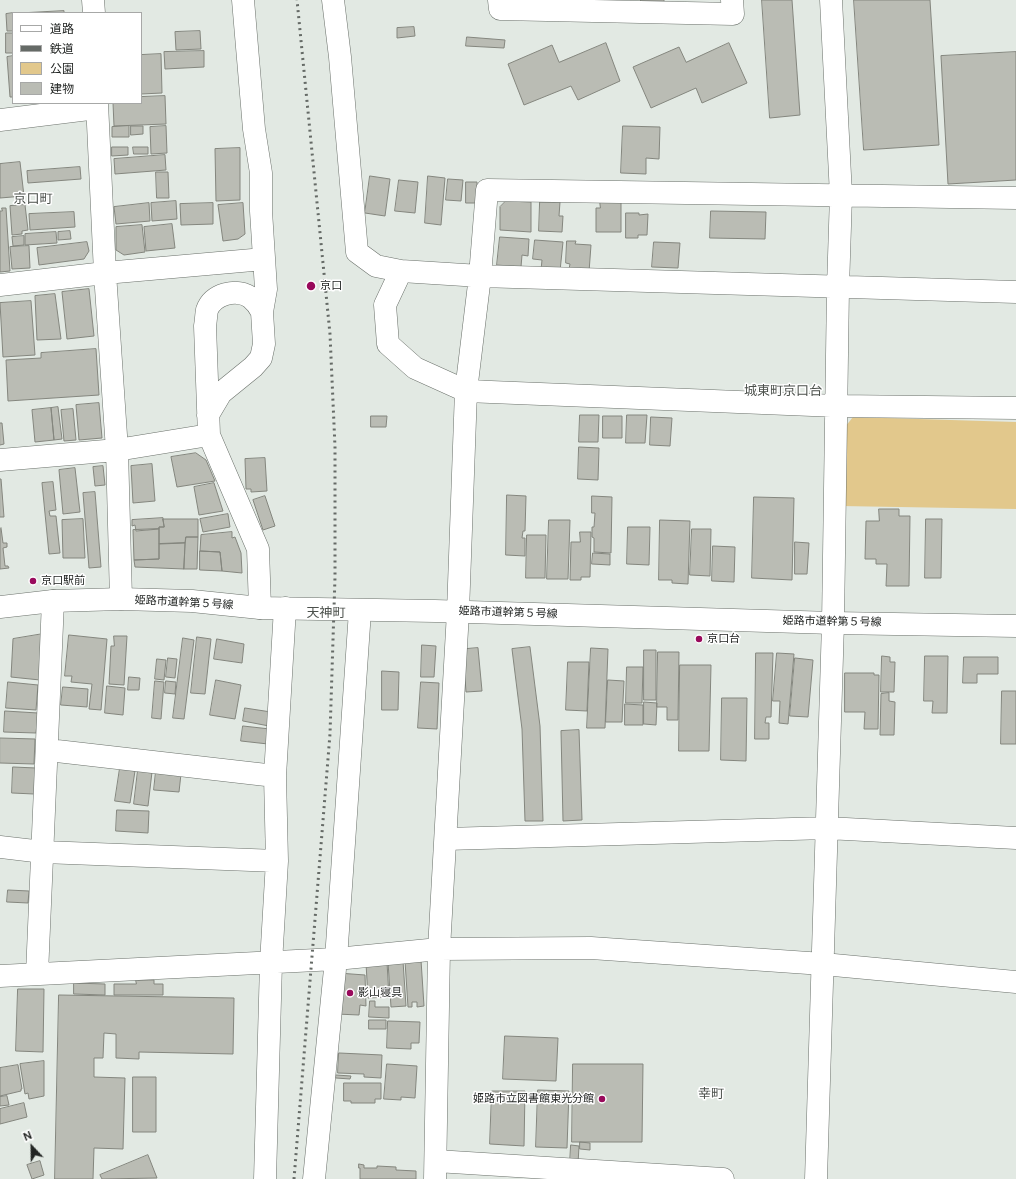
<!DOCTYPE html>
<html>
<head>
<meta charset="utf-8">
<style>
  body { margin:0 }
  #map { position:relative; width:1016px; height:1179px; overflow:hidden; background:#e2e9e3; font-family:"DM Sans","Noto Sans JP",sans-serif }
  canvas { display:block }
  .legend { position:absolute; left:12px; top:12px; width:130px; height:92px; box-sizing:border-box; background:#fff; border:1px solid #a7a8a7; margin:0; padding:5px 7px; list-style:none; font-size:12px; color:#222523 }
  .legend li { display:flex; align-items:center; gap:8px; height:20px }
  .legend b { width:20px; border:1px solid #a7a8a7 }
  .north { position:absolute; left:12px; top:1127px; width:40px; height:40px; -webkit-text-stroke:3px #fff; paint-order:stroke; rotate:338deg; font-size:11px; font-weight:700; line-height:16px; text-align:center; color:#222523 }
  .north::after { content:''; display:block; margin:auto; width:14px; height:18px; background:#222523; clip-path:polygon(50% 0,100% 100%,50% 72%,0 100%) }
</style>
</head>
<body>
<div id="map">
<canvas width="1016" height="1179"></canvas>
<ul class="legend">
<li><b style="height:5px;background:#fff"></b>道路</li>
<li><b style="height:5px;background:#656a66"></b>鉄道</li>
<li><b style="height:11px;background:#e2c88c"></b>公園</li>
<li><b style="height:11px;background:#babcb4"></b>建物</li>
</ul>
<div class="north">N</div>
</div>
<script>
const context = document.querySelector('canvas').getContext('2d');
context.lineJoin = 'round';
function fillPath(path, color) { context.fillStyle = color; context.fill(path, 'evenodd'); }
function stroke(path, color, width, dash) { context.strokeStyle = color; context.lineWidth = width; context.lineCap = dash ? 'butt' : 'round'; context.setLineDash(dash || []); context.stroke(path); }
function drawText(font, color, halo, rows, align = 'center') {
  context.font = font + ' "DM Sans","Noto Sans JP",sans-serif'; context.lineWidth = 3; context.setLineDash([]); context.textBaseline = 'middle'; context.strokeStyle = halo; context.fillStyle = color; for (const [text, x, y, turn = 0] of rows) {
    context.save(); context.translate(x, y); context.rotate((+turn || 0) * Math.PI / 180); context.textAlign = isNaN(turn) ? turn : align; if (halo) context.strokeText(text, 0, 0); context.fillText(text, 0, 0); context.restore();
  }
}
fillPath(new Path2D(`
  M853 417 1016 422V509L840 506 845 427Z`), '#e2c88c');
const building = new Path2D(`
  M641 0H664V9L640 8Z
  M762 0H792L800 115 770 118Z
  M854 0H930L939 145 864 150Z
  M64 11V13H20Z
  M13 13V31H7L6 14Z
  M414 27 415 36 397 38V28Z
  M200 31 201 49 176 50 175 32Z
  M6 33H13V53H6Z
  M467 37 505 40 504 48 466 46Z
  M606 43 620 81 578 100 571 86 524 105 508 64 552 45 559 62Z
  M729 43 747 83 702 103 696 88 651 108 633 67 679 47 686 62Z
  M204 51V67L165 69 164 52Z
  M1016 52V180L948 184 941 56Z
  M161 54 162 93 141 94V55Z
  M13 56V97H10L7 57Z
  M165 96 166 124 114 126 113 103H141V97Z
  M129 126V137H112V127Z
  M131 126H143V134L131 135Z
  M166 126 167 153 151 154 150 127Z
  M623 126 660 127 659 159 646 158V174L621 173Z
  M112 147H128V155L112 156Z
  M133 147H148V154H134Z
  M240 148V200L216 201 215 149Z
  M165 155 166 170 115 174 114 159Z
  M20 162 24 196 0 198V164Z
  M80 167 81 179 28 183 27 171Z
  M156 172H168L169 198H157Z
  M370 176 390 179 385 216 365 213Z
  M428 176 445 178 441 225 425 223Z
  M448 179 463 180 461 201 446 200Z
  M399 180 418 182 415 213 395 211Z
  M466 182H477V203H466Z
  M176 201 177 219 152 221 151 203Z
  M506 201 531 202V232L500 230V207Z
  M600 201 621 202V232H596V208H600Z
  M540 202H560L559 216H563L562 232 539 231Z
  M149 203 150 221 116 224 114 207Z
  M213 203V224L181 225 180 204Z
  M243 203 245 234 238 239 223 241 218 205Z
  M25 205 28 230 22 231V234L12 235 10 206Z
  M2 208H6L10 271 0 272V211H2Z
  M711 211 766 212 765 239 710 238Z
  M74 212 75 227 30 230 29 214Z
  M626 213H639V215L648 214 647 235H638V238H626Z
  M172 224 175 248 146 251 144 227Z
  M142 225 145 252 124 255 116 250V227Z
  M70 231 71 239 58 240V232Z
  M56 232 57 243 25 245V234Z
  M24 236V245L13 246 12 237Z
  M500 237 529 239 528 256 522 255 521 267 497 265Z
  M535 240 563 242 560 271 541 270 542 260 533 259Z
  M567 241H576L575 244 591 245 589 272 569 269 570 264 566 263Z
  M87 242 89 251 84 259 39 265 37 248Z
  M654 242 680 243 678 268 652 267Z
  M29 246 30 268 12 269 10 247Z
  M89 289 94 336 67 339 62 292Z
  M55 294 61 339 37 340 35 296Z
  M31 301 35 355 3 357 0 303Z
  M96 349 99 395 8 401 6 360 41 358V353Z
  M99 403 102 438 79 440 76 405Z
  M58 407 62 439 54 440 51 408Z
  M51 408 54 440 35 442 32 410Z
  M73 409 76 440 64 441 61 410Z
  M580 415H599L598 442H579Z
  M627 415H647L645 443H626Z
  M371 416H387L386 427H371Z
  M603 416H622V438H603Z
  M651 417 672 418 670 446 650 445Z
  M0 423H2L4 444 0 445Z
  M579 447 599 448 598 480 578 479Z
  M196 453 206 460 215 481 177 487 171 457Z
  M265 458 267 491 251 492V489H246L245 459Z
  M152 464 155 501 133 503 131 466Z
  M103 466 105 485 95 486 93 467Z
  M75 468 80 512 63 514 59 470Z
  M0 479H1L4 517H0Z
  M53 482 56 510 49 511 50 516H56L60 553 49 554 42 483Z
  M214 483 223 511 199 515 194 487Z
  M95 492 101 567 89 568 83 493Z
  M507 495 526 496 525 531H523L522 538H525V556L506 555Z
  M265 496 275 526 263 530 253 500Z
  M592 496 612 497 611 553 594 552V538L592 537V527H594L595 513H592Z
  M754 497 794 498 792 580 752 578Z
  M879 509H899V516H910L909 586H886L887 564H876V559H865L866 521H879Z
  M228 514 230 527 203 532 200 519Z
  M163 518 164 527H159V529L136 531 135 525 132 526V520Z
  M83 519 85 558H63L62 520Z
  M163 519H198V537H186L185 543 159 544V527H164Z
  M926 519H942L941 578H925Z
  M549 520H570L568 579H547Z
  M660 520 690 521 688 584 672 583V580H659Z
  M628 527H650L649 565 627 564Z
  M1 528 3 543H7V547L3 548 5 566H8L9 568 0 569V529Z
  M159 529V559L134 560 133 530Z
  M692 529H711L710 576 690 575Z
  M232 532V538L235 537 241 553 242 573 222 571 220 552 200 551 201 535Z
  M580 532H591L590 577H581V580H570L571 542H580Z
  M527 535H546L545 578H526Z
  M186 537H198L197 569H184Z
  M795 542 809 543 807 574H795Z
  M185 543 184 569 135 567 134 560 159 559V544Z
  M713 546 735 547 734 582 712 581Z
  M200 551 220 552 222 571 200 570Z
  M593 553 610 554V565L592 564Z
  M43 634 40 680 11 677 13 639Z
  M69 635 107 639 101 710 89 709 92 684 71 682 72 676H65Z
  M114 636H127L124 685 109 684 111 646H114Z
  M197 637 211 639 205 694 191 693Z
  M183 638 194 640 184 719 173 718Z
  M217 639 244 644 242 663 214 659Z
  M422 645 436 646 434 677H421Z
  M530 647 540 726 543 821H525L522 729 512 649Z
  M478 648 482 691 466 692 464 664 466 649Z
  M591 648 608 649 605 728H587Z
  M644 650H656V700H644Z
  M658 652H679L678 720H667V707H657Z
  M756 653H773L771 717H766L765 723H769V739H755Z
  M777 653 794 654 788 724 779 723 780 701H773Z
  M882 656 890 657V662H895L894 692H881Z
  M925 656H948L947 713H932L933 701H924Z
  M964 657H998V674H977V683H963Z
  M168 658 177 659 175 678 166 677Z
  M795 658 813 660 808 717 790 716Z
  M157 659 166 660 164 680 155 679Z
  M568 662H589L587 711 566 710Z
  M680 665H711L709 751H679Z
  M627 667H643L642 703H626Z
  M382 671 399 672 398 710H382Z
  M845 673H874V675H879L878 729H864L865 712H845Z
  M129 677 140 678 139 690H128Z
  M216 680 241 685 235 719 210 715Z
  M608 680 624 681 622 722H606Z
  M155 681 164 682 161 719 152 718Z
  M166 681 176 682 175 694 165 693Z
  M8 682 38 685 36 710 6 708Z
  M421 682 439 683 437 729 418 728Z
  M107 686 125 688 123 715 105 713Z
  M63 687 88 689 87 707 61 705Z
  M1002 691H1016V744H1001Z
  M889 693V701L895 702 894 735H880L881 694Z
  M722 698H747L746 761 721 760Z
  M644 702 657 703 656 725 644 724Z
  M625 704 643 705V725H625Z
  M245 708 271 712 269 726 243 721Z
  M5 711 38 713 36 733 4 732Z
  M243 726 270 729 268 744 241 741Z
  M579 730 582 820 563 821 561 731Z
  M0 738 35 739 34 764 0 763Z
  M13 767 36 768 34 794 12 793Z
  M120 768 135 771 130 803 115 801Z
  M138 770 152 772 148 806 134 804Z
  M156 771 181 774 179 792 154 790Z
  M117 810 149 811 148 833 116 831Z
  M8 890 29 891 28 903 7 902Z
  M421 960 424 1006 417 1007V1002H412V1007H408L405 961Z
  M403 961 406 1006 391 1007 388 962Z
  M387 962 389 997 368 998 366 963Z
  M338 973 365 975 366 1006 360 1005 359 1015 336 1014Z
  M136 980H154V984H163V995H114V984H136Z
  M74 983 105 984V995L74 994Z
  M18 989H44L43 1052 16 1051Z
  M59 995 234 998 233 1054 139 1052V1059L116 1058V1034L104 1033 103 1058H94V1077L125 1078 123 1149 94 1148 93 1179H55Z
  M370 1001H375V1007H389V1018L369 1017Z
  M369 1020H386V1029H369Z
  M388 1021 420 1022 419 1043H411V1049L387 1048Z
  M505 1036 558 1038 556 1081 503 1079Z
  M339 1053 382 1055 381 1078 364 1077V1074L338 1073Z
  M44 1061V1096L29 1099 28 1093 25 1094 20 1064Z
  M387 1064 417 1066 415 1098 401 1097V1100L384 1099Z
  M573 1064H643L642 1142H572Z
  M18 1065 22 1089H21V1091L0 1096V1068Z
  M336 1075 351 1076 350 1079 336 1078Z
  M133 1077H156V1132H133Z
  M344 1083H381V1099H375V1103H351V1101H344Z
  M538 1090 569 1091 567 1148 536 1147Z
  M492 1091H525L524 1146 490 1144Z
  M7 1096 9 1105 0 1106V1097Z
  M24 1103 27 1117 0 1124V1109Z
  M580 1142 590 1143V1150L580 1149Z
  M571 1145 579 1146 578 1164 570 1163Z
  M148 1155 157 1178 102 1179 100 1175Z
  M40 1161 44 1175 32 1179 27 1165Z
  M359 1164 364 1165V1168H377V1166L396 1167V1170L416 1171V1179H360V1168H359Z`);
fillPath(building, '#babcb4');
stroke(building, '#84867e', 1);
const minor = new Path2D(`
  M93 0 94 13
  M333 0 340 57 357 252 376 266 401 271 480 276 1016 292
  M499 0 500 9 733 14 732 0
  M97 103 105 273 117 450 121 599
  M0 120 97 108
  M401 271 385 305 388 344 415 368 466 391 837 406 1016 408
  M0 285 105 273 264 259
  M208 415 221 393 253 367 261 358 264 344 262 312 266 289 261 211V173L254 129 243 0
  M0 460 117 450 209 435
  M260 608 258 549 209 435 205 326C206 321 206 315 207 310 213 294 236 288 250 297 255 301 259 306 262 312
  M48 750 275 776
  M446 839 827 828 1016 838
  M0 847 43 852 277 861
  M37 974 53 601
  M0 976 336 959 439 949 591 948 823 964 1016 982
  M436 1161 723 1179
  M265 1179 271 963 277 861 275 776 285 608
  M314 1179 336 959 360 611
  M435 1179 439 949 458 612 466 391 480 276 487 190 1016 198
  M816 1179 833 623 838 288 841 195 831 0`);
const tertiary = new Path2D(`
  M0 607 53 601 121 599 192 601 260 608 435 611 833 623 1016 626`);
stroke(minor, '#6b716b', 23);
stroke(tertiary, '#6b716b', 23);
stroke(minor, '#fff', 22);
stroke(tertiary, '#fff', 22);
stroke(new Path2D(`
  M294 1179 330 734 335 577V447L330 334 297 0`), '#656a66', 3, [2, 4]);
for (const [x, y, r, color] of [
  [311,286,5,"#990a5c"],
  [33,581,4,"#990a5c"],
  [699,639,4,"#990a5c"],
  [350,993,4,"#990a5c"],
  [602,1099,4,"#990a5c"]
]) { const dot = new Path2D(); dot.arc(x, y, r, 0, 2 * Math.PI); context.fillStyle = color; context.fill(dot); stroke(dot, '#fff', 1.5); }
drawText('11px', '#222523', '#fff', [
  ["京口",320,286],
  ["京口駅前",41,581],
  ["京口台",707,639],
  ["影山寝具",358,993],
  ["姫路市立図書館東光分館",594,1099,"right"]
], 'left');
drawText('11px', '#222523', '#fff', [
  ["姫路市道幹第５号線",184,603,3],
  ["姫路市道幹第５号線",508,613,2],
  ["姫路市道幹第５号線",832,622,1]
]);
drawText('13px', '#4c514c', '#fff', [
  ["京口町",33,200],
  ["城東町京口台",783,392],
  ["天神町",326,614],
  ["幸町",711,1095]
]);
</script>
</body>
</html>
